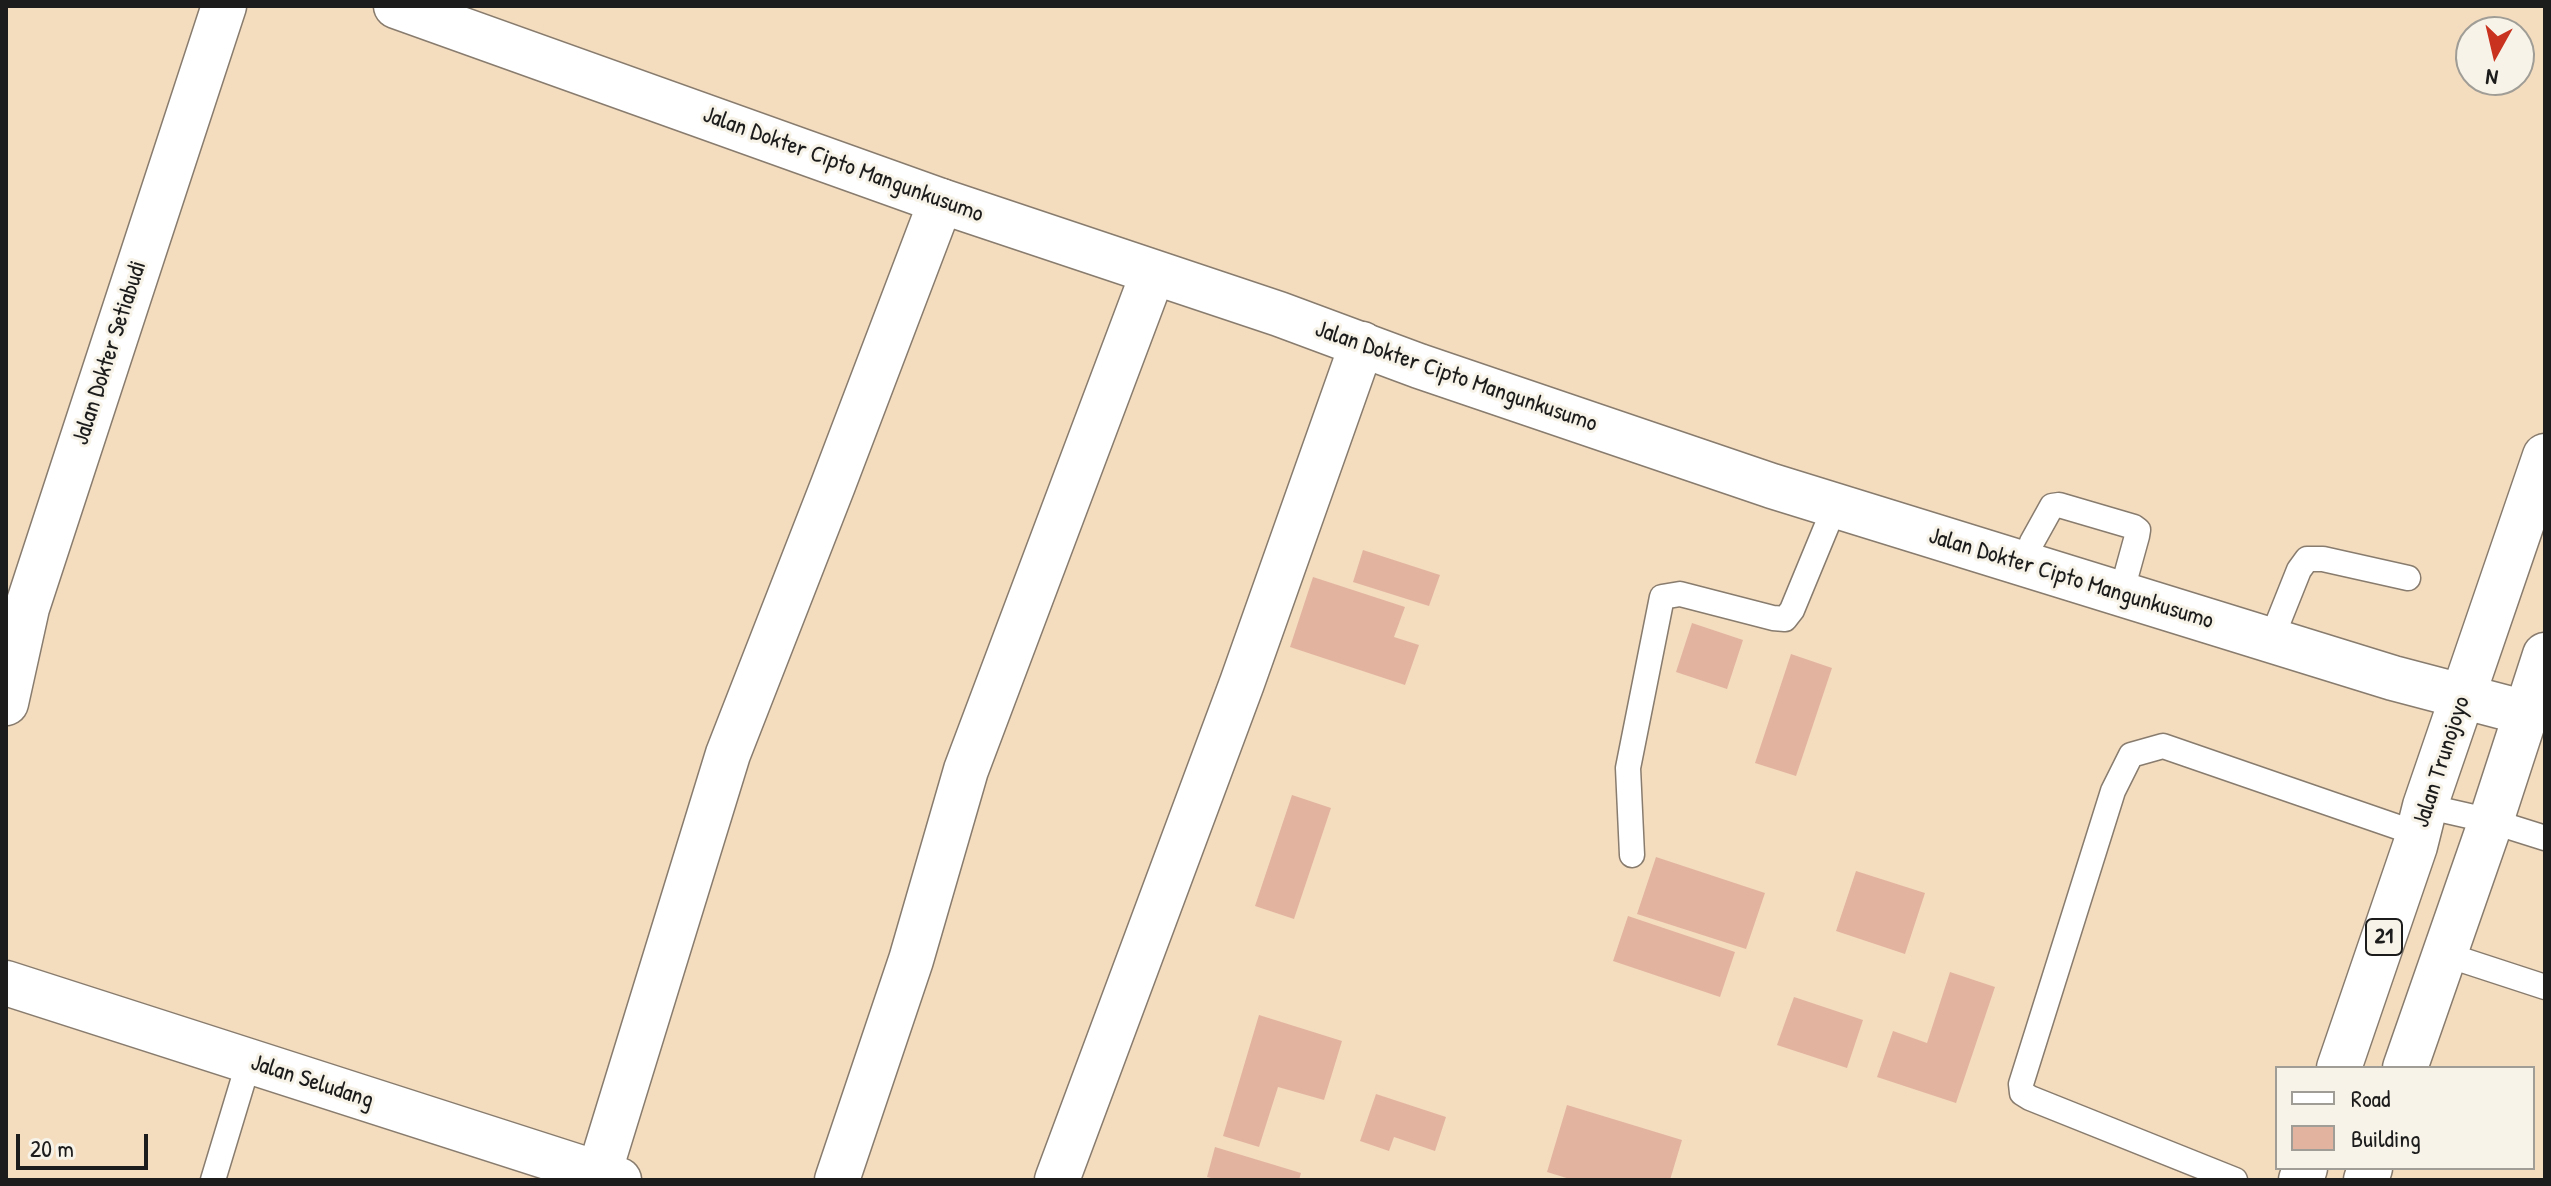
<!DOCTYPE html>
<html>
<head>
<meta charset="utf-8">
<style>
  body { margin:0 }
  #map { position:relative; width:2551px; height:1186px; overflow:hidden; background:#f4dcbf; font-family:"Patrick Hand",sans-serif }
  canvas { display:block }
  .frame { position:absolute; inset:0; border:8px solid #1c1c1c; pointer-events:none }
  .legend { position:absolute; left:2275px; top:1066px; width:260px; height:104px; box-sizing:border-box; background:#f7f3e8; border:2px solid #9f9d96; margin:0; padding:10px 14px; list-style:none; font-size:24px; color:#1c1c1c }
  .legend li { display:flex; align-items:center; gap:16px; height:40px }
  .legend b { width:40px; border:2px solid #9f9d96 }
  .north { position:absolute; left:2455px; top:16px; width:80px; height:80px; box-sizing:border-box; background:#f7f3e8; border:2px solid #9f9d96; border-radius:50%; rotate:188deg; font-size:22px; font-weight:700; line-height:32px; text-align:center; color:#1c1c1c }
  .north::after { content:''; display:block; margin:auto; width:28px; height:36px; background:#c8321e; clip-path:polygon(50% 0,100% 100%,50% 72%,0 100%) }
  .scale { position:absolute; left:16px; top:1134px; width:132px; height:36px; box-sizing:border-box; border:4px solid #1c1c1c; border-top:0; padding-left:10px; font-size:24px; line-height:28px; white-space:nowrap; color:#1c1c1c; -webkit-text-stroke:6px #f7f3e8; paint-order:stroke }
</style>
</head>
<body>
<div id="map">
<canvas width="2551" height="1186"></canvas>
<div class="frame"></div>
<ul class="legend">
<li><b style="height:10px;background:#fff"></b>Road</li>
<li><b style="height:22px;background:#e2b4a0"></b>Building</li>
</ul>
<div class="north">N</div>
<div class="scale">20 m</div>
</div>
<script>
const context = document.querySelector('canvas').getContext('2d');
context.lineJoin = 'round';
function fillPath(path, color) { context.fillStyle = color; context.fill(path, 'evenodd'); }
function stroke(path, color, width, dash) { context.strokeStyle = color; context.lineWidth = width; context.lineCap = dash ? 'butt' : 'round'; context.setLineDash(dash || []); context.stroke(path); }
function drawText(font, color, halo, rows, align = 'center') {
  context.font = font + ' "Patrick Hand",sans-serif'; context.lineWidth = 6; context.setLineDash([]); context.textBaseline = 'middle'; context.strokeStyle = halo; context.fillStyle = color; for (const [text, x, y, turn = 0] of rows) {
    context.save(); context.translate(x, y); context.rotate((+turn || 0) * Math.PI / 180); context.textAlign = isNaN(turn) ? turn : align; if (halo) context.strokeText(text, 0, 0); context.fillText(text, 0, 0); context.restore();
  }
}
fillPath(new Path2D(`
  M1363 550 1440 575 1429 606 1353 582Z
  M1313 577 1405 607 1394 637 1419 645 1405 685 1290 647Z
  M1692 623 1743 640 1727 689 1676 672Z
  M1791 654 1832 668 1796 776 1755 763Z
  M1292 795 1331 808 1294 919 1255 906Z
  M1656 857 1765 893 1746 949 1637 914Z
  M1856 871 1925 893 1905 954 1836 931Z
  M1628 916 1735 952 1720 997 1613 961Z
  M1950 972 1995 987 1956 1103 1877 1077 1893 1031 1927 1043Z
  M1794 997 1863 1020 1847 1068 1777 1045Z
  M1259 1015 1342 1041 1324 1100 1278 1087 1259 1147 1223 1136Z
  M1376 1094 1446 1117 1435 1151 1394 1137 1389 1151 1360 1141Z
  M1567 1105 1682 1140 1670 1180H1573L1547 1172Z
  M1215 1147 1301 1173 1299 1180H1219L1207 1177Z`), '#e2b4a0');
const lane = new Path2D(`
  M2024 564 2032 542 2052 506 2059 505 2134 527 2138 530 2137 536 2121 594
  M2271 640 2299 570 2307 559H2323L2408 578
  M2425 806 2491 821 2545 838
  M1632 855 1628 768 1662 597 1680 594 1773 618 1785 619 1792 610 1835 506
  M2444 954 2545 987
  M213 1180 249 1061
  M2235 1180 2030 1098 2022 1093 2021 1084 2113 791 2131 755 2163 746 2418 834`);
const street = new Path2D(`
  M597 1180 728 754 833 485 941 201
  M837 1180 911 960 966 770 1153 273
  M1057 1180 1242 683 1362 344`);
const secondary = new Path2D(`
  M396 6 941 201 1279 314 1419 366 1772 486 2393 678 2526 713
  M6 703 27 608 224 6
  M6 983 619 1180`);
const highway = new Path2D(`
  M2339 1068 2415 846 2425 806 2545 456
  M2405 1068 2491 821 2545 655
  M2301 1180 2305 1168
  M2366 1180 2370 1168`);
stroke(lane, '#887c6e', 27);
stroke(street, '#887c6e', 47);
stroke(secondary, '#887c6e', 47);
stroke(highway, '#887c6e', 47);
stroke(lane, '#fff', 24);
stroke(street, '#fff', 44);
stroke(secondary, '#fff', 44);
stroke(highway, '#fff', 44);
for (const [x, y, w] of [
  [2384,937,36]
]) { const box = new Path2D(); box.roundRect(x - w / 2, y - 18, w, 36, 6); context.fillStyle = '#f7f3e8'; context.fill(box); stroke(box, '#1c1c1c', 2); }
drawText('bold 22px', '#1c1c1c', null, [
  ["21",2384,937]
]);
drawText('24px', '#1c1c1c', '#f7f3e8', [
  ["Jalan Dokter Cipto Mangunkusumo",843,165,20],
  ["Jalan Dokter Setiabudi",110,353,-72],
  ["Jalan Dokter Cipto Mangunkusumo",1456,377,19],
  ["Jalan Dokter Cipto Mangunkusumo",2071,579,17],
  ["Jalan Trunojoyo",2442,762,-72],
  ["Jalan Seludang",312,1082,18]
]);
</script>
</body>
</html>
